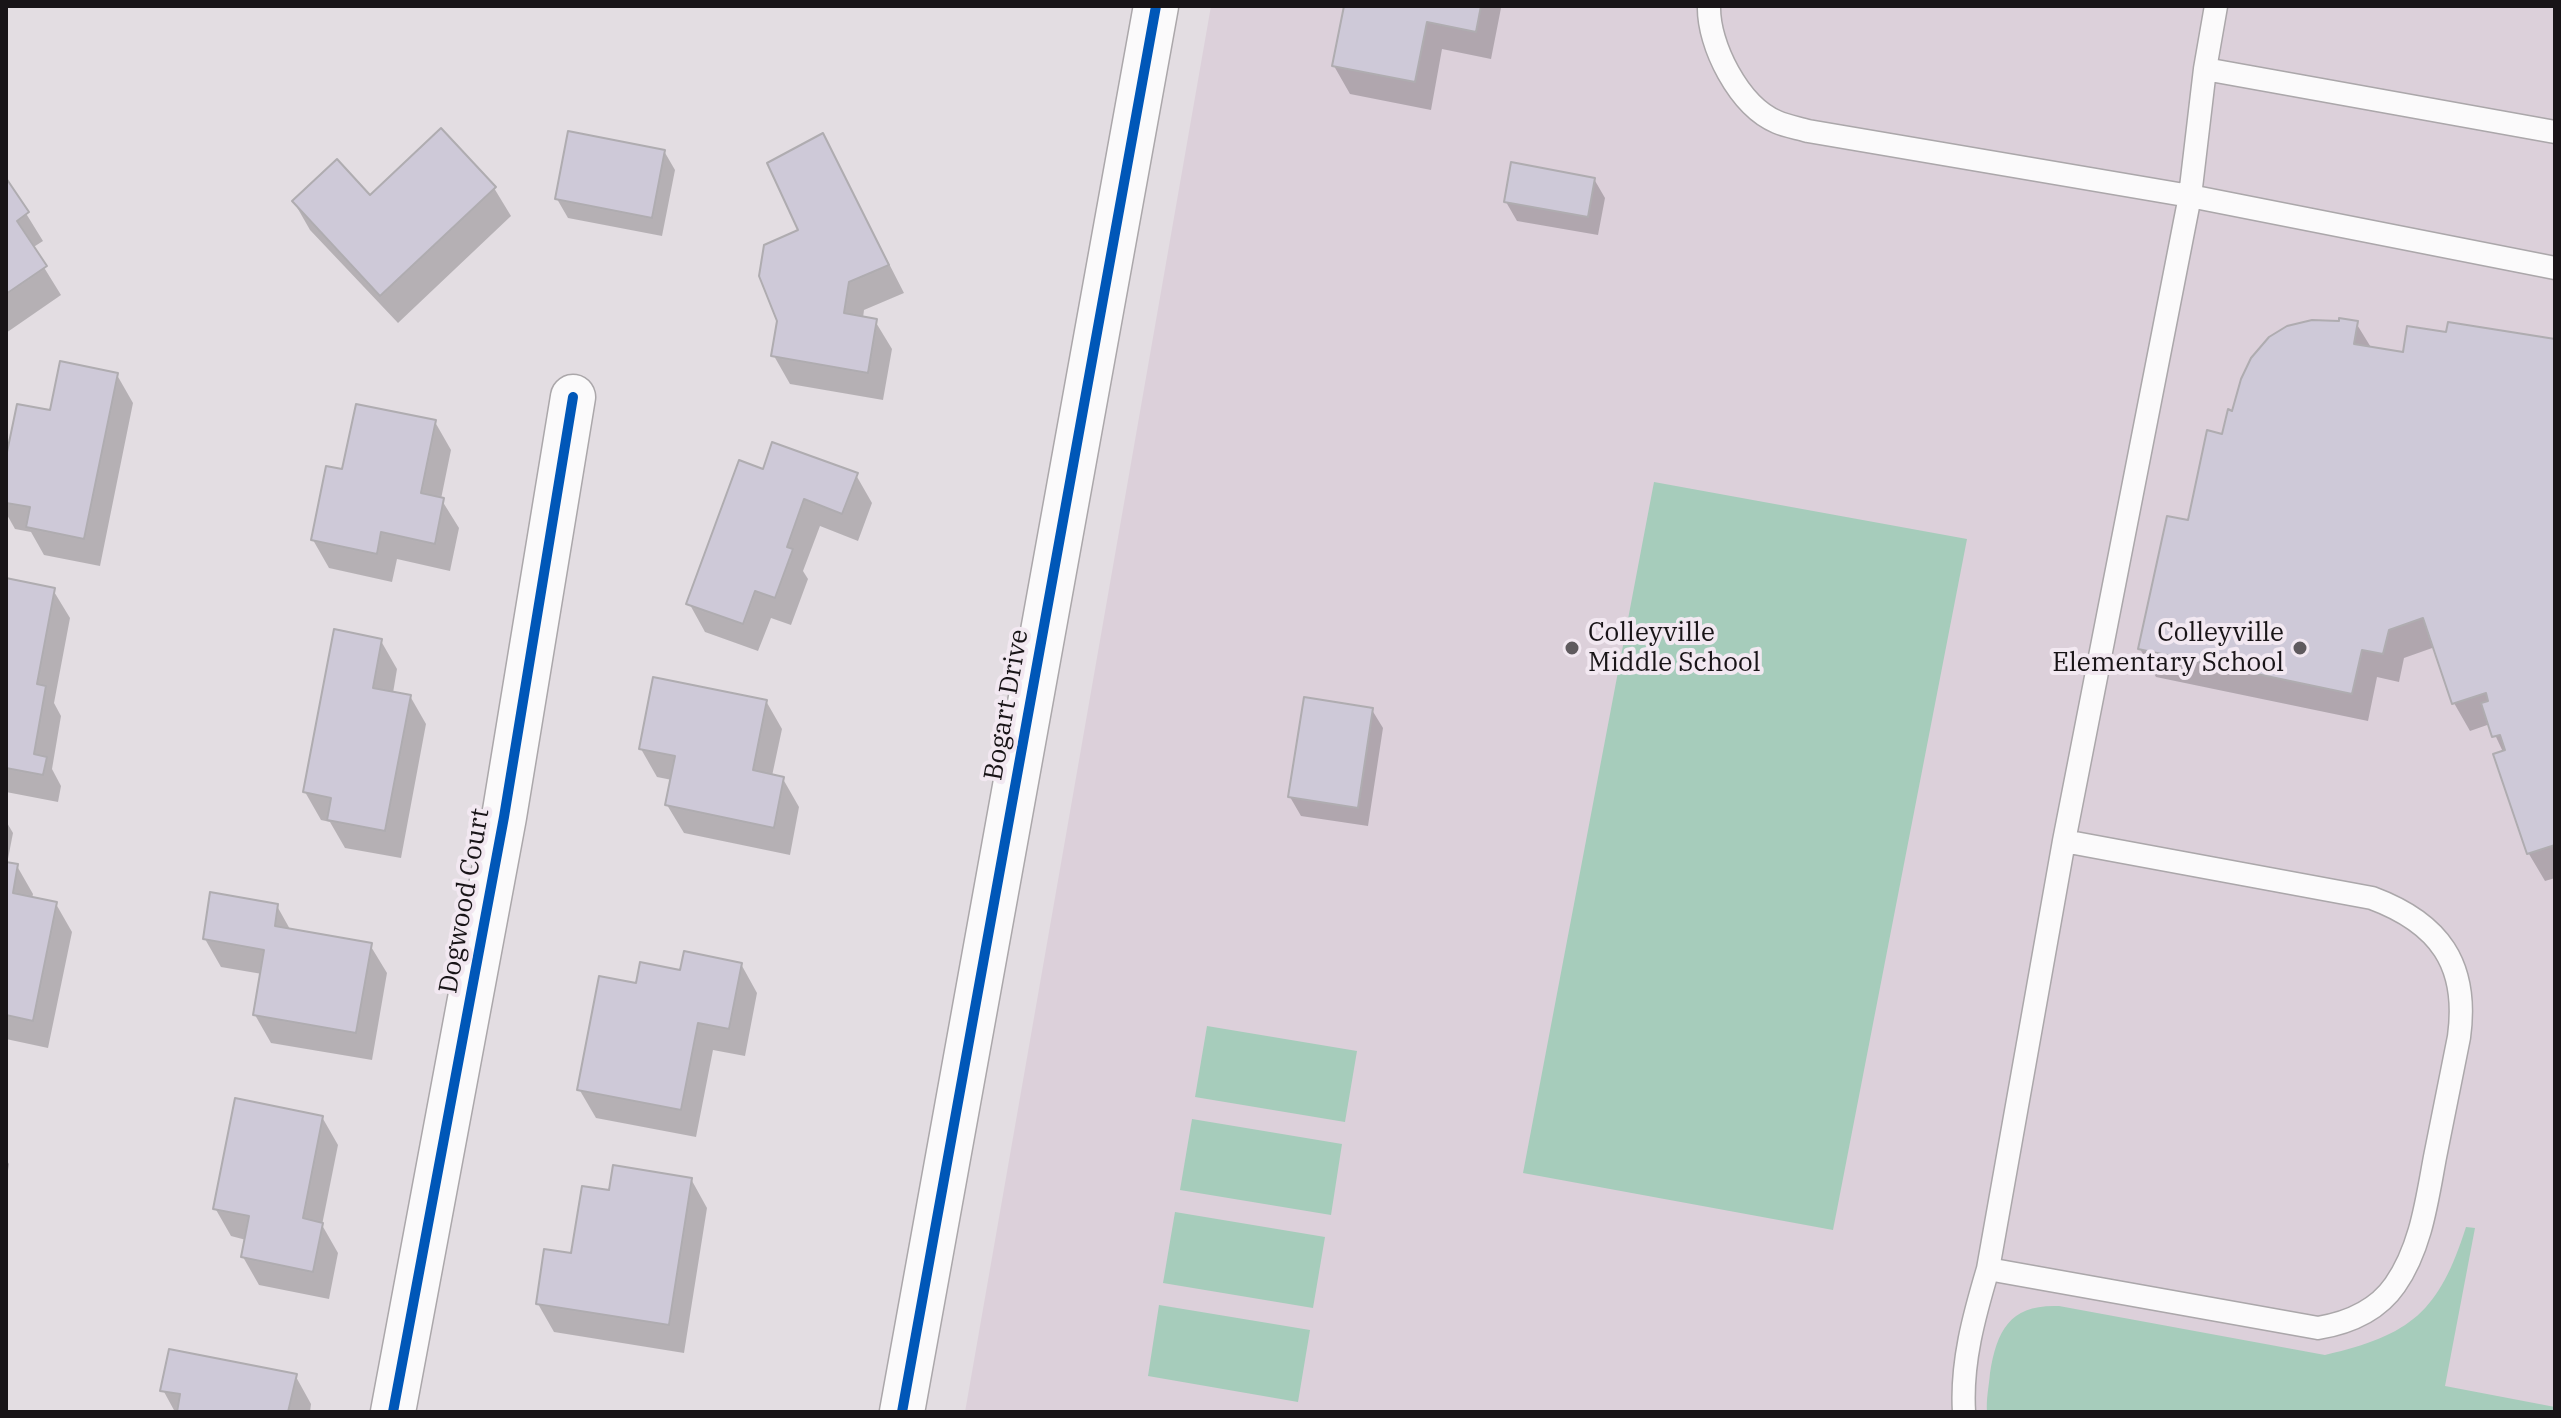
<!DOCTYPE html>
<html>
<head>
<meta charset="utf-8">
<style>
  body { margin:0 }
  #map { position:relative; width:2561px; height:1418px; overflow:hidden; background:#e3dde2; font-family:"IBM Plex Serif",serif }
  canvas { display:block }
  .frame { position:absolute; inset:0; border:8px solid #181417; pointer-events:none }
</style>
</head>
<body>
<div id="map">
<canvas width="2561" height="1418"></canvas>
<div class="frame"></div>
</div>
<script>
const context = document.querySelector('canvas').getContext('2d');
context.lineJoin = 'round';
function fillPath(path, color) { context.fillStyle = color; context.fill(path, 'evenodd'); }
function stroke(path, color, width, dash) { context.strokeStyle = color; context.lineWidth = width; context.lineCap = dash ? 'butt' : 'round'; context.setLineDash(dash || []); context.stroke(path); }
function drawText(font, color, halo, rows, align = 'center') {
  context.font = font + ' "IBM Plex Serif",serif'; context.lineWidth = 8; context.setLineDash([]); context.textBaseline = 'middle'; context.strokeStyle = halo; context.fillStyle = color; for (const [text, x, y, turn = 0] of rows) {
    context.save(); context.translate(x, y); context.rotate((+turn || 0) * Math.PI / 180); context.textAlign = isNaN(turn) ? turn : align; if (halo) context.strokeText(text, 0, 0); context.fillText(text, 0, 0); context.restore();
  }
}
fillPath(new Path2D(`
  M1211 6H2555V1412H965Z`), '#dcd0da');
fillPath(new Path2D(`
  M1654 482 1967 539 1833 1230 1523 1173Z
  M1207 1026 1357 1051 1345 1122 1195 1097Z
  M1192 1119 1342 1144 1331 1215 1180 1190Z
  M1175 1212 1325 1237 1313 1308 1163 1283Z
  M2466 1227 2475 1228 2445 1386 2555 1407V1412H1987C1986 1399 1989 1386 1990 1373 1997 1329 2011 1304 2059 1306L2325 1355C2411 1335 2439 1312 2466 1227Z
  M1159 1305 1310 1330 1298 1402 1148 1376Z`), '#a6ccbb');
fillPath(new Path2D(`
  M1346 6H1500L1501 8 1491 59 1442 49 1431 110 1350 94 1334 66Z
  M664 151 675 170 662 236 568 218 557 199Z
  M838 164 904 293 864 310 863 318 875 321 892 349 883 400 790 384 774 356 801 231Z
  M1594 179 1605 198 1598 235 1517 221 1506 202Z
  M6 181 43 241 32 248 61 295 6 333Z
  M494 188 511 216 398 323 310 230 294 202Z
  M2356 323 2372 349 2405 354 2448 334 2555 341V878L2545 881 2529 854 2496 755 2503 752 2490 724 2470 731 2454 703 2435 647 2404 658 2399 682 2377 677 2368 721 2156 677 2140 649 2233 413Z
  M117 375 133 403 100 566 44 555 31 532 15 529 6 513V467L52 413Z
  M435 422 451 450 441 499 459 528 450 571 397 559 392 582 329 568 313 540 343 472Z
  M764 471 856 475 872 503 858 541 820 526 803 571 808 579 791 625 771 618 758 651 705 632 689 603Z
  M6 581 53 590 70 618 54 703 61 716 52 769 61 786 58 802 6 792Z
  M381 641 397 669 393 693 410 696 426 724 401 858 345 848 330 822 321 820 305 792Z
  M766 701 782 729 772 776 783 779 799 807 790 855 684 833 667 805 672 780 657 777 641 749Z
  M1372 710 1383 728 1368 826 1301 816 1290 797Z
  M6 821 13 833 7 864 17 866 33 894 32 899 56 904 72 932 48 1048 6 1039Z
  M277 906 291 931 370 945 387 973 372 1060 271 1043 255 1015 262 974 221 967 205 939Z
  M741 964 757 993 745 1056 713 1050 696 1137 596 1118 579 1089 637 985Z
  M322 1117 338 1145 322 1225 338 1253 329 1299 259 1285 243 1257 246 1240 231 1236 215 1208Z
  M6 1159 9 1164 6 1184Z
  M691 1179 707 1208 684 1353 554 1332 538 1304 573 1256 610 1192Z
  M295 1375 311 1404 310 1412H175L163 1390Z`), '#0003');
const building = new Path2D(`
  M1344 6H1481L1476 32 1427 22 1415 82 1332 66Z
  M441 128 496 187 380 296 292 201 337 159 370 195Z
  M568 131 665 150 652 218 555 199Z
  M823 133 889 265 849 282 844 313 877 319 868 373 771 356 777 321 759 276 764 245 798 230 767 163Z
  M1511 162 1595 178 1588 217 1504 202Z
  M6 178 29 212 17 221 47 266 6 294Z
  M2339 318 2358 321 2354 344 2403 352 2407 326 2446 332 2448 322 2555 339V845L2527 854 2493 754 2505 750 2500 735 2492 737 2481 703 2488 701 2486 693 2452 704 2423 618 2389 630 2383 654 2362 650 2352 694 2138 649 2167 516 2188 520 2207 430 2222 434 2228 409 2232 411 2241 379 2251 358 2269 337 2287 326 2312 320 2339 321Z
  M60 361 118 373 84 539 26 527 30 507 6 503V457L17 404 50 410Z
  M356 404 436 420 421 493 444 498 435 544 381 532 377 554 311 540 326 466 342 469Z
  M772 442 858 473 842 514 804 499 787 547 793 549 775 598 755 591 743 624 686 604 739 460 763 469Z
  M6 578 55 588 37 684 46 686 34 754 47 757 43 775 6 768Z
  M334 629 382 639 373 688 411 695 385 831 327 820 331 798 303 792Z
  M653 677 767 700 753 770 784 777 774 828 665 805 675 756 639 749Z
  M1304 697 1373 708 1358 808 1288 797Z
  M6 862 18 864 13 893 57 902 33 1021 6 1015Z
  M210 892 278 904 275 926 372 943 356 1033 253 1015 264 950 203 939Z
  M684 951 742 963 729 1029 698 1023 681 1110 577 1090 599 976 636 983 640 962 680 970Z
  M235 1098 323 1116 303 1218 323 1223 313 1272 241 1257 249 1216 213 1209Z
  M613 1165 692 1178 669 1325 536 1304 544 1249 571 1253 582 1186 609 1190Z
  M169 1349 297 1374 288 1412H177L180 1394 160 1391Z`);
fillPath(building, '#cec9d8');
stroke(building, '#afacb0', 2);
const service = new Path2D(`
  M1709 6C1708 45 1739 106 1777 122 1786 126 1798 128 1808 131L2190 196 2555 268
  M2205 69 2555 132
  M1988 1269 2318 1328C2348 1323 2377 1311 2395 1285 2421 1248 2427 1200 2435 1157 2443 1117 2451 1077 2459 1037 2469 964 2439 923 2372 898L2064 841
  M1964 1412C1961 1363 1974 1316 1988 1269L2064 841 2190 196 2205 69 2216 6`);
const minor = new Path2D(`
  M393 1412 504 817 573 397`);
const tertiary = new Path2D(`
  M902 1412 1156 6`);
stroke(service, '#aba7aa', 25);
stroke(minor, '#aba7aa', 47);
stroke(tertiary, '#aba7aa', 47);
stroke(service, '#fbfafb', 22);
stroke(minor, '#fbfafb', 44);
stroke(tertiary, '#fbfafb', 44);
stroke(new Path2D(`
  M393 1412 504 817 573 397
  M902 1412 1156 6`), '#0057b8', 10);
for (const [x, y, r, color] of [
  [1572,648,8,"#5f5a5e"],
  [2300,648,8,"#5f5a5e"]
]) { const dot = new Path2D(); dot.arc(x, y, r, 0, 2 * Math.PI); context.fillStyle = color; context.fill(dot); stroke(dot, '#f2e8f1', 3); }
drawText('26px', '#181417', '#f2e8f1', [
  ["Colleyville",1588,633],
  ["Middle School",1588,663],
  ["Colleyville",2284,633,"right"],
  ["Elementary School",2284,663,"right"]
], 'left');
drawText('26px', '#181417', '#f2e8f1', [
  ["Bogart Drive",1007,705,-80],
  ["Dogwood Court",465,901,-80]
]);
</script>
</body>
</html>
